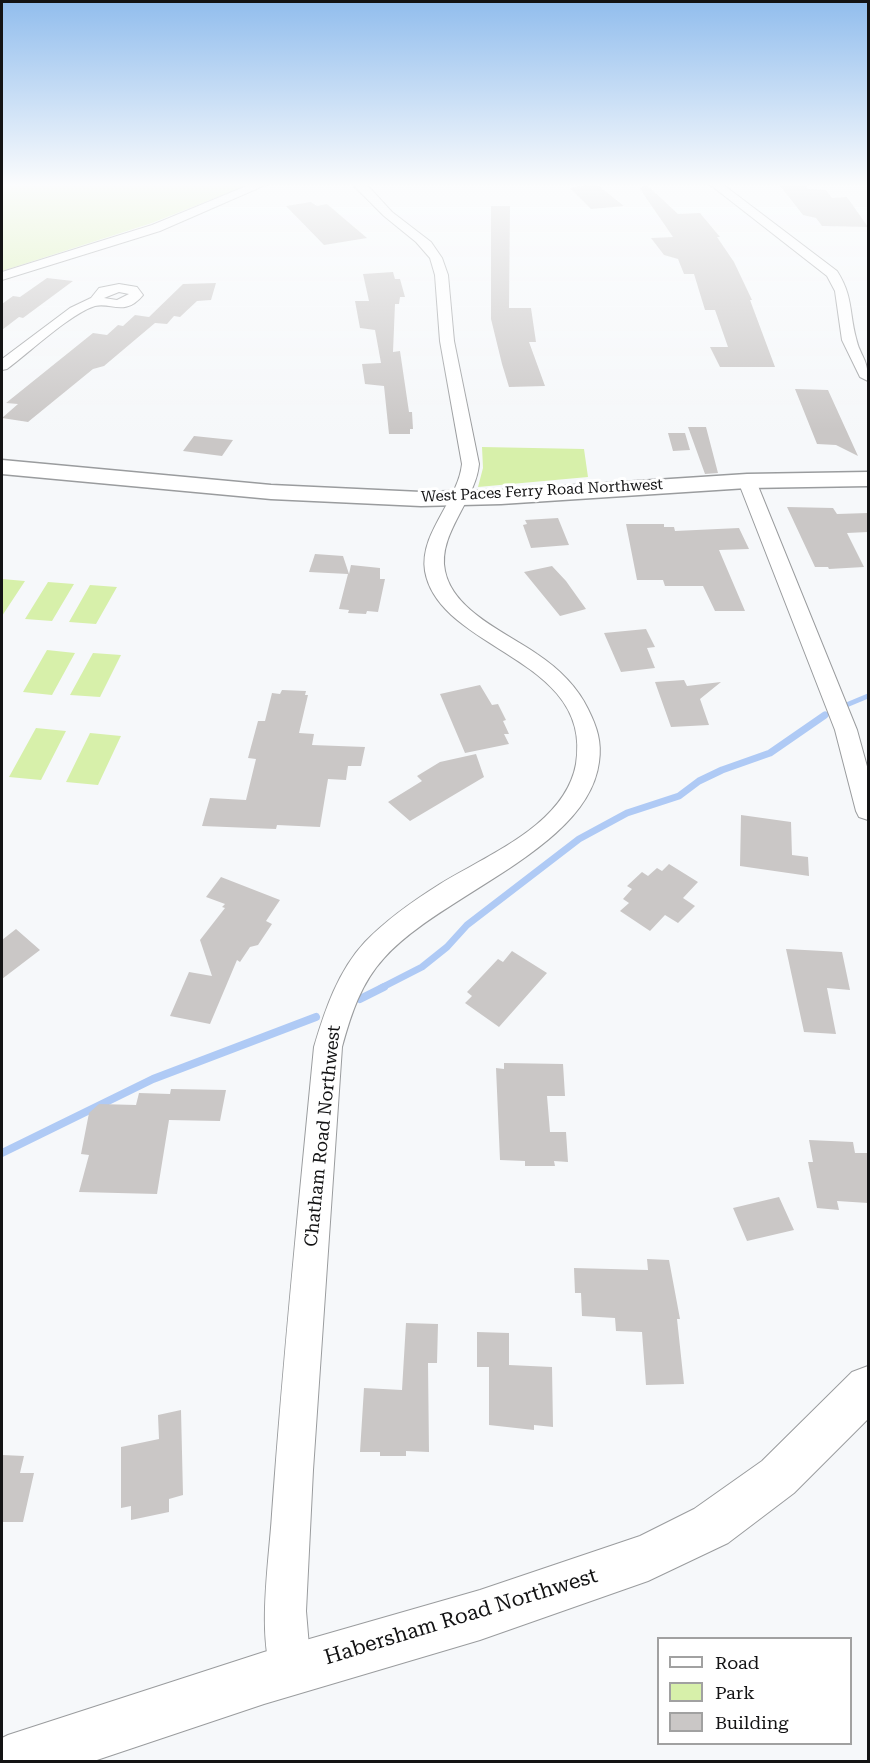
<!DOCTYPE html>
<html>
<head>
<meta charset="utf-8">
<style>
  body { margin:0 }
  #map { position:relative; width:870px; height:1763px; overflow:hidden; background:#f6f8fa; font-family:"Roboto Serif",serif }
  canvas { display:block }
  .frame { position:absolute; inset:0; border:3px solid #131314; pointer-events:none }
  .legend { position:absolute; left:657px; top:1637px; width:195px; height:108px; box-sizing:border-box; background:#fff; border:2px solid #a1a1a1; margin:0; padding:8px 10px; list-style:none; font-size:18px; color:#131314 }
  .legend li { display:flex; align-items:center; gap:12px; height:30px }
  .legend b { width:30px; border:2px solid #a1a1a1 }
</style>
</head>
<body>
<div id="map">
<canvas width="870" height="1763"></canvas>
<div class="frame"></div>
<ul class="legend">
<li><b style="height:8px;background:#fff"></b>Road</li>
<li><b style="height:16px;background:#d7f0aa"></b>Park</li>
<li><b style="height:16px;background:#cac7c6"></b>Building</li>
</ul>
</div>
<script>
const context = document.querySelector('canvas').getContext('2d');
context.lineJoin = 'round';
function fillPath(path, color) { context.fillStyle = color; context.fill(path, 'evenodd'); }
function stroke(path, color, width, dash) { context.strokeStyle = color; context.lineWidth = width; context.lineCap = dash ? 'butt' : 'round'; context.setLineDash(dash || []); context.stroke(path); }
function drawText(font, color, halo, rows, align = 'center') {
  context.font = font + ' "Roboto Serif",serif'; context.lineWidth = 6; context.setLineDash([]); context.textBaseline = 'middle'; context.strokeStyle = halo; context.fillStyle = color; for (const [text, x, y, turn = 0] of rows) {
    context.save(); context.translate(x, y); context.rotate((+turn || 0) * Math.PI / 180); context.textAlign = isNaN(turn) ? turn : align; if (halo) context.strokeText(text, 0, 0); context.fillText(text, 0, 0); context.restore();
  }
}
fillPath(new Path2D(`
  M2 183H253L152 223 2 271Z
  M482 447 584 449 588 477 478 487 483 468Z
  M2 579 25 581 2 616Z
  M48 582 74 584 52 621 25 619Z
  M90 585 117 587 96 624 69 622Z
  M47 650 75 653 52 695 23 692Z
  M93 653 121 655 100 697 70 695Z
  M36 728 66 731 41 780 9 777Z
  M90 733 121 736 98 785 66 782Z`), '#d7f0aa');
stroke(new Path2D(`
  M844 706 868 696`), '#afcaf5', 5);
stroke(new Path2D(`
  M381 988 422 967 447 947 467 925 579 839 627 813 679 796 699 781 722 770 770 753 825 715`), '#afcaf5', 7);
stroke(new Path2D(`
  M360 999 384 987
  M2 1153 153 1079 316 1017`), '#afcaf5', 8);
fillPath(new Path2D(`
  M778 183 806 184 808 189 826 190 832 198 847 197 868 227 822 226 816 218 803 215Z
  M596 184 624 206 591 209 570 188Z
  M646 184 678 214 700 213 720 237H717L734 262 752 300H750L775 367H720L710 347H728L715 310H705L694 274H684L678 259 664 255 651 238 673 237 640 189Z
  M311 202 317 206 327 204 367 238 324 245 286 206Z
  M491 206H510L509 308H531L536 342H529L545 386 509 387 502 364 491 319Z
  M393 272 395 279H400L405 297H400L399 304H395L393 352 400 351 409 412H412L413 429H410V434H389L384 386 365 384 362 364 381 363 375 330 360 328 355 301H369L363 274Z
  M47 278 73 281 23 318 19 317 2 330V304L13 296 20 297Z
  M216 283 211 300 197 301 180 317 174 316 167 324 155 323 104 366 93 369 28 422 2 418 18 404 6 403 93 333 107 335 118 325 123 326 135 315 149 317 183 284Z
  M795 389 828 390 858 456 836 445 817 444Z
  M688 427H706L718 473 705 474Z
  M668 433H685L690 450 673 451Z
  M194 436 213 438 233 440 222 456 183 451Z
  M787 507 833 508 837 514 868 513V532L847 533 864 567 829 569 828 567H815Z
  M558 518 569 545 531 548 523 525 527 524 525 520Z
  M626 524H664V527H674L675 531 739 528 749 549 719 550 745 611H715L703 586H665L663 580H637Z
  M315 554 343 556 349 574 351 565 380 568V579H385L378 612 367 611 366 614 348 613 349 610 339 609 348 574 309 572Z
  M552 566 566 581 586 609 560 616 524 572Z
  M646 629 655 647 647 648 655 668 621 672 604 633Z
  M684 680 687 686 721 682 700 699 709 725 671 727 655 682Z
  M480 685 492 705 498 704 506 720 503 721 509 734H504L509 744 465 753 440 694Z
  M282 690 306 691 305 695H308L299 733 314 734 312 745 365 747 361 766H348L346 780 328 779 320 827 277 825 276 829 202 826 210 798 246 800 256 759 248 758 258 721H265L272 693 280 694Z
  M476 754 484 777 410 821 388 802 422 781 417 776 440 762Z
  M741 815 791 822 792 855 808 857 809 876 740 866Z
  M669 864 698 882 683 898 695 906 678 923 665 915 650 931 620 911 629 903 623 899 632 889 627 886 642 872 648 876 657 868 662 871Z
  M221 877 280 900 266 921 272 924 258 945 250 947 240 962 237 960 210 1024 170 1016 189 972 212 976 200 940 225 908 222 907 225 904 206 897Z
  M16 929 40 950 2 979V940Z
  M786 949 842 952 850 990 827 988 836 1034 804 1032Z
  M512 951 547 973 499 1027 465 1003 472 996 467 992 498 959 503 962Z
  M504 1063 563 1064 565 1096H547L550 1132H566L568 1162 554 1161 555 1166H525V1161L500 1160 496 1068 504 1069Z
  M171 1089 226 1090 220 1121 169 1120 157 1194 79 1192 89 1155 81 1154 89 1113 99 1104 136 1105 139 1093 170 1094Z
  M809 1140 853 1142 855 1153H868V1203L837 1201 839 1210 817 1208 808 1162H813Z
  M779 1197 794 1230 747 1241 733 1208Z
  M647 1259 669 1260 680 1319H677L684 1384 646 1385 642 1332 616 1331 615 1318 582 1316 581 1293H575L574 1268 648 1270Z
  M406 1323 438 1324 437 1363H428L429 1452 406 1451V1456H380V1452H360L364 1388 402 1390Z
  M477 1332 509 1333V1365L552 1367 553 1427 534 1425V1430L489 1425V1367H477Z
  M181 1410 183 1495 169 1499V1512L131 1520V1506L121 1508V1447L159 1439 158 1415Z
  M2 1455 24 1456 20 1473H34L23 1522H2Z`), '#cac7c6');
const minor = new Path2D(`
  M254 183H270L160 231 2 280V272L152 225Z
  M351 183H364L369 187 392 212 431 242 442 258 448 275 454 341 479 464C476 500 437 534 445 571 453 611 507 633 537 654 558 668 577 686 588 709 597 727 602 742 599 762 588 849 441 894 384 958 361 983 351 1014 342 1047L313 1470 306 1611 311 1670 305 1685 290 1691 275 1685C256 1638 269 1564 272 1514 283 1358 299 1202 314 1047 325 1010 338 971 365 942 387 919 413 901 440 884 487 855 565 825 576 764 594 657 439 651 425 571 419 533 458 501 462 464L440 341 435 275 430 258 416 242 384 216Z
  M708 183H721L837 271C853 296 849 311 856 338 860 357 868 357 868 381L860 377 842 340 835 291 827 276Z
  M119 284 137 287 143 295C125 317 111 302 95 306 70 314 30 352 7 369L2 370V359L70 308 91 298 99 288ZM119 292 129 294 117 300 104 298Z
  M747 476 756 481 857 730 868 770V820L859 817 856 811 835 730 738 481Z`);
const tertiary = new Path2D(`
  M868 1366V1419L794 1493 728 1543 648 1581 480 1640 264 1704 91 1762H2V1738L8 1735 264 1652 480 1590 640 1536 694 1509 762 1461 852 1372Z`);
const secondary = new Path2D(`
  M2 460 271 485 421 492 501 490 747 474 868 472V486L747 488 501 504 421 506 271 499 2 474Z`);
stroke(minor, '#9a9c9e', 2);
stroke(tertiary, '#9a9c9e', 2);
stroke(secondary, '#9a9c9e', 3);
fillPath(minor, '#fff');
fillPath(tertiary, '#fff');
fillPath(secondary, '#fff');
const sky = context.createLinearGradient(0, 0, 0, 430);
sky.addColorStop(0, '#91bded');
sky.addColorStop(0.43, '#fbfcfd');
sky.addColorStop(1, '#fbfcfd00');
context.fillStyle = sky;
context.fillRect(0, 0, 870, 430);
drawText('15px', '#131314', '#fff', [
  ["West Paces Ferry Road Northwest",542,491,-3]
]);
drawText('18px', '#131314', '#fff', [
  ["Chatham Road Northwest",323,1136,-84]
]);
drawText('21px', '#131314', '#fff', [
  ["Habersham Road Northwest",461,1617,-17]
]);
</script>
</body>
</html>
